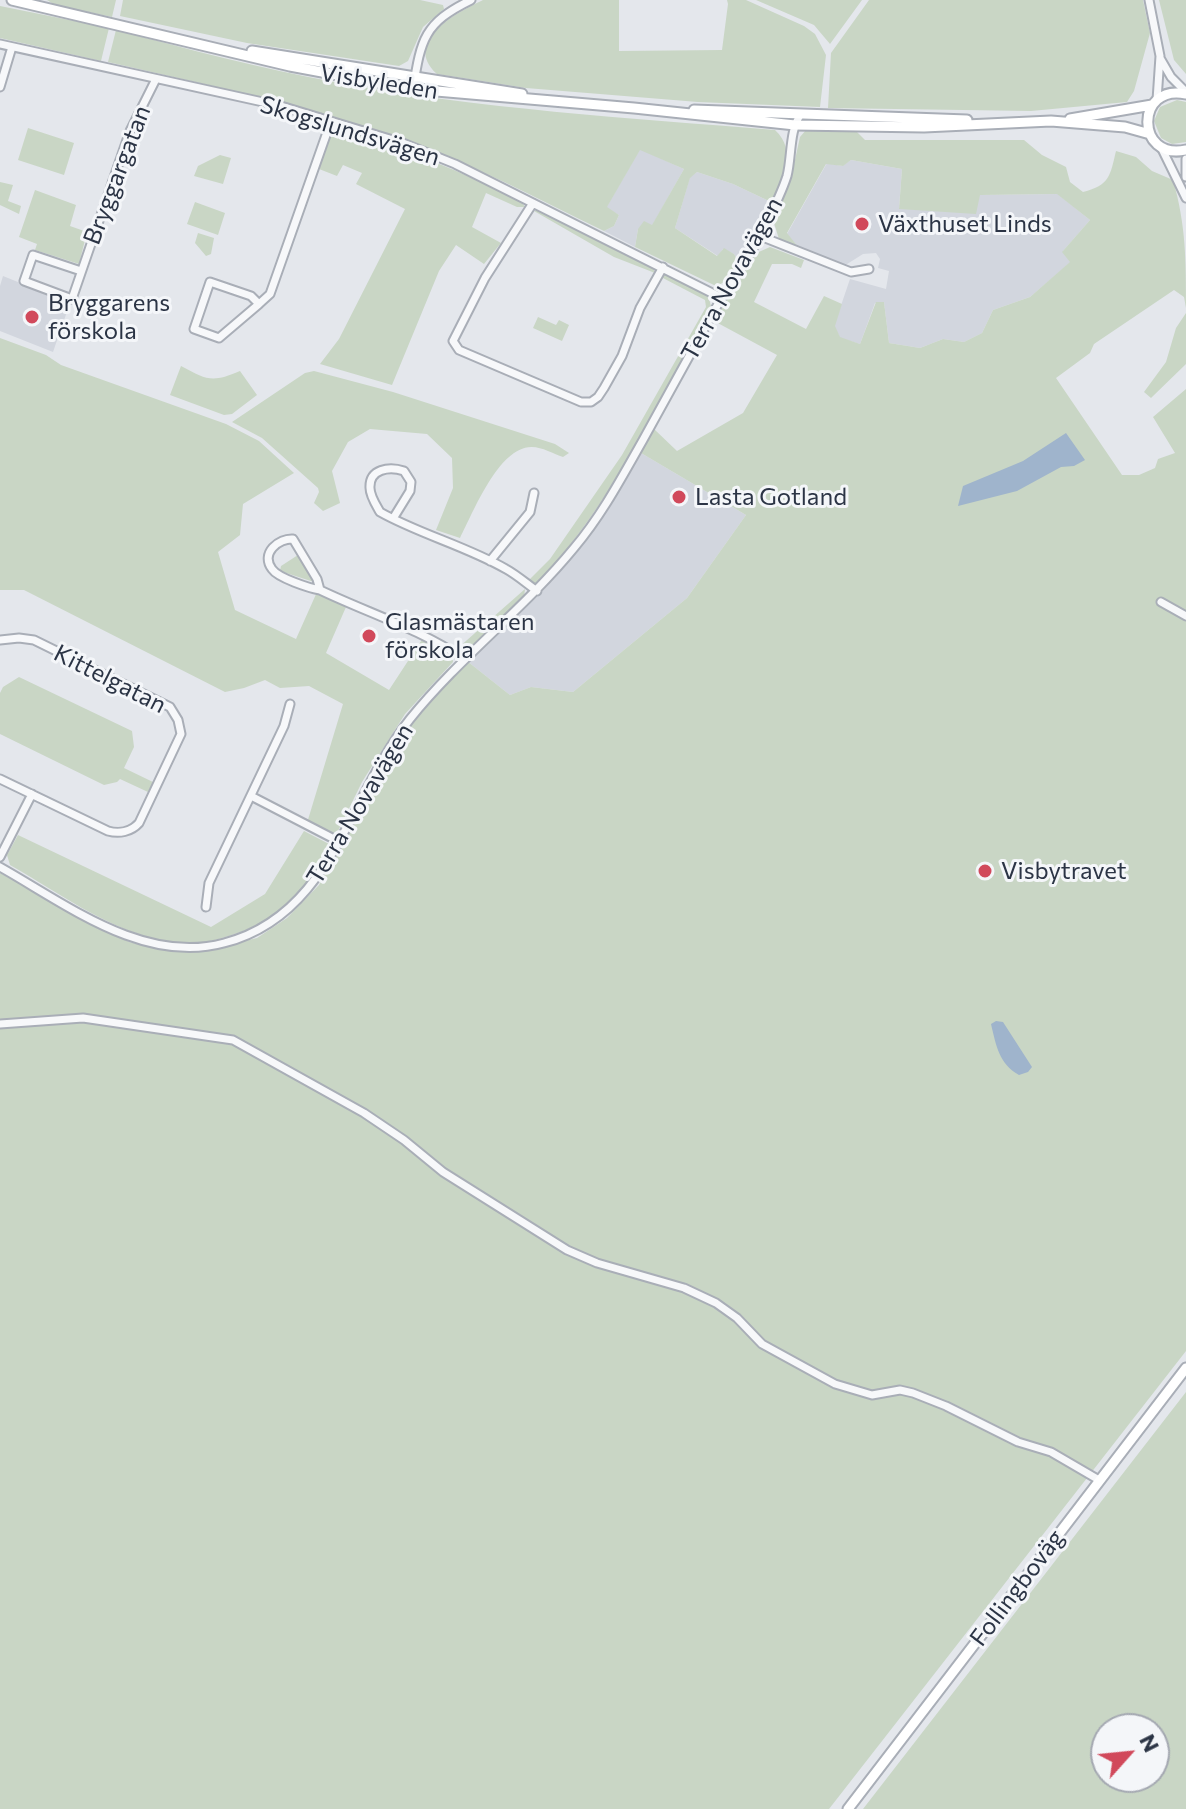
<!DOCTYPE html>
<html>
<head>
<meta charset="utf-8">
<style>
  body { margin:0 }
  #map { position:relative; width:1186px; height:1809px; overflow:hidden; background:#e4e7ec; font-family:Commissioner,sans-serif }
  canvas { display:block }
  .north { position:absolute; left:1090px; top:1713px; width:80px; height:80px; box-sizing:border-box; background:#f4f6f9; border:2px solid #a4a8b1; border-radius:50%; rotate:63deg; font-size:22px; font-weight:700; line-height:32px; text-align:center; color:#2b3445 }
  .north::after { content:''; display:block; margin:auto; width:28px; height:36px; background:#d1495b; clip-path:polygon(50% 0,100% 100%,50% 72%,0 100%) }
</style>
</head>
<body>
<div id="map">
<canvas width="1186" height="1809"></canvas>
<div class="north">N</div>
</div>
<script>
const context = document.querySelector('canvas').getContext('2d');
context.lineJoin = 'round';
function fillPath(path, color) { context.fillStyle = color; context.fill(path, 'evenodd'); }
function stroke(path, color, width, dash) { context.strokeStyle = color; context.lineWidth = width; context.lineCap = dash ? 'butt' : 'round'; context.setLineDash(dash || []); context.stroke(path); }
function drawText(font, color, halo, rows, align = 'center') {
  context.font = font + ' Commissioner,sans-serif'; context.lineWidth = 6; context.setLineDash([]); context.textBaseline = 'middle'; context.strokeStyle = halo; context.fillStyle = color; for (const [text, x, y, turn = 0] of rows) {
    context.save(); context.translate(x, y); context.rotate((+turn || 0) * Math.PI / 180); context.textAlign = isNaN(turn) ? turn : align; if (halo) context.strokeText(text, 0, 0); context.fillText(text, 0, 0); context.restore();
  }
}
fillPath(new Path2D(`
  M640 149 684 169 652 226 638 229 635 247 604 231 614 226 619 215 606 208Z
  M851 160 902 169 899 208 979 195 1058 194 1090 220 1063 251 1071 262 1030 297 993 310 982 333 964 342 943 339 920 348 889 343 884 302 875 303 860 344 840 338 834 326 850 279 886 289 889 271 878 268 880 259 876 253 863 254 844 266 799 248 787 234 827 163 842 166Z
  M697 172 733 184 771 202 738 261 734 254 723 249 718 256 675 228 690 177Z
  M3 276 70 303 53 352 0 331V286Z
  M641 453 746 515 687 598 573 692 531 687 510 695 467 661 539 595 572 557 604 514Z`), '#d2d6de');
fillPath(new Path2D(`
  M47 0H116L112 17 55 5Z
  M123 0H420L443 5 444 9 423 27 408 61 399 66 247 43 120 16Z
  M483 0H619V51L722 50 728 4 727 0H746L804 26 815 34 826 55 820 107 698 102 526 88 437 74C401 41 458 12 483 0Z
  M756 0H862L830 44 814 25Z
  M869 0H1143L1150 33 1134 91 1127 102 1031 111 828 108 831 53Z
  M1159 0H1186V74L1174 60Z
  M0 6 109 28 101 61 0 38Z
  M116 30C188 49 261 69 335 82 480 109 628 118 775 130 798 151 782 178 771 202L733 184 697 172 690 178 675 228 717 256 724 248 734 254 738 261 727 281 716 286 635 247 638 229 644 221 652 225 684 169 640 150 607 207 619 215 614 226 604 231C538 199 473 164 404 140 307 105 207 85 108 62Z
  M1177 100 1186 102V142L1172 144 1161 138 1154 121 1160 107Z
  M339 127C403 147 461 172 521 201L525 207H517L486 193 472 227 501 243 484 264 456 245 439 271 392 385 320 364 339 339 405 209 356 184 362 173 343 165 337 176 319 169 332 131Z
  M28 128 74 143 64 175 18 160Z
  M806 130 857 132 865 140H1024L1042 155 1066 167 1070 182 1083 192C1110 185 1110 176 1116 151L1136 157 1152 171 1173 180C1186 225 1186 261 1186 308L1184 297 1174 290 1094 344 1090 353 1056 378 1122 475H1139L1155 468 1158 459 1175 453 1153 417 1186 389V1351L829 1809H0V873L129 942 158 949 198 952 257 938 287 918 319 885 377 773 412 720 467 661 510 695 531 687 573 692 687 598 746 515 641 453 654 429 677 451 743 413 777 355 714 321 752 255 770 247 804 260 801 268 792 264H772L754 302 806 329 824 296 842 304 835 326 840 337 860 344 876 302H884L889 343 920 348 943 339 964 342 982 333 993 310 1030 297 1070 262 1062 252 1090 220 1057 194 980 195 976 214 899 209 902 169 851 160 843 166 826 164 787 233 799 248 779 239 773 220 775 212 791 178 800 137Z
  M220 155 231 158 223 184 194 176 198 166Z
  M0 182 13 185 8 201 21 206 19 214 0 205Z
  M35 190 76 205 70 226 87 232 79 264 35 250 37 244 19 237Z
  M195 202 225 213 218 235 187 224Z
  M539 210 653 267 655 273 614 257 534 211Z
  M198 233 214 238 211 254 206 256 195 243Z
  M662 274H667C682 281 712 288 711 309 659 403 612 502 540 581L534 584 528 581 550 559 622 455 706 307 705 300 661 277Z
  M1186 313V364L1151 398 1144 392 1166 362 1176 328Z
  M538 317 556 325 559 320 569 325 562 341 533 328Z
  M0 338 46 355 61 365 226 424 259 441 294 473 243 504 240 535 218 552 235 610 296 639 317 592 346 607 326 653 389 690 423 638 452 656 453 662 405 714 362 782 338 831 331 834 307 823 343 704 309 686 280 688 265 680 244 688 225 692 24 590H0Z
  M181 366C207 380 212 383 240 371L257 395 232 414 224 415 170 395Z
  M314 371 393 392 555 444 569 453 563 457C554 454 542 447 532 447 499 446 473 513 460 538L436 530 453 488 452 458 427 434 370 429 348 442 332 471 340 503 323 511 314 503 319 492 318 488 262 438 232 422 305 373Z
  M298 555 314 578V582L280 571 281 566Z
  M525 589 524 598 470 648 464 650 458 648Z
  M19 677 132 731 134 747 124 768 153 782 148 792 120 779 117 782 104 785 0 734V693L3 687Z
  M304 831 329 844 331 850C307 891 287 914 243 931 224 938 203 945 182 943 120 939 63 895 10 865L7 855 18 835 211 927 265 894Z
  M1186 1392V1809H863ZM1106 1729H1154V1777H1106Z`), '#c9d6c5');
fillPath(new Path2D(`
  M1066 433 1085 460 1074 466 1061 467 1017 491 958 506 963 486 1023 461Z
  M996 1021 1003 1022 1032 1067 1028 1072 1019 1075C999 1064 996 1045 991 1024Z`), '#9fb4cc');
const street = new Path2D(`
  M1149 0 1160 56 1157 100
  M0 44 281 106 403 143 455 164 722 298
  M1160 58 1171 77 1186 92
  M0 87 12 47
  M413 89C421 39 424 23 471 0
  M1161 147 1186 198
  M1186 159V177
  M533 203 485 278 453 341 459 350 581 402H591L598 397 604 388 622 356 640 308 663 267
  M760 236 851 272 869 269
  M81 271 33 255 24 281 72 299 130 131 156 79
  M259 304 219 338 194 329 210 282 251 296 259 304 270 294 331 121
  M394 517 410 491 411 482 404 471C389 466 369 469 370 488 370 496 376 505 380 512 419 534 466 546 506 569 517 575 527 584 537 591
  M490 561 530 512 534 493
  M320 590C309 588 278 578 272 569 260 553 279 538 293 539L317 579 320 590C368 613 420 629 464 659
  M1161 602 1186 616
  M0 640 19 638 34 640 170 707 178 720 181 734 139 823C131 832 119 834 108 831L0 779
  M251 796 338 841
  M0 857 32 794
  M0 867C66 904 144 965 224 943 332 915 348 797 410 719 460 657 524 609 574 548 602 515 622 477 643 440 667 397 690 354 714 311 729 285 747 261 761 234 770 216 781 195 787 176 792 157 789 130 801 114
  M206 907 209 883 284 726 290 704
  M0 1024 83 1018 233 1040 364 1113 404 1140 443 1172 567 1250 597 1263 684 1288 716 1303 737 1318 762 1344 835 1384 872 1395 900 1390 913 1393 946 1406 1018 1442 1051 1452 1099 1480`);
const secondary = new Path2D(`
  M12 0 290 66 413 89 634 108 795 125 924 127 1051 121 1125 127 1150 134
  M252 51 522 94
  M1186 94C1135 83 1135 161 1186 150
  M694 110 967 120
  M1070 119 1152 105
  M848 1809 1186 1368`);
stroke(street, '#a9aeb7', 11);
stroke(secondary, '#a9aeb7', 13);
stroke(street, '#f7f8fa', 7);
stroke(secondary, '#fff', 9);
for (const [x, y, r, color] of [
  [862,224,8,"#d1495b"],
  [32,317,8,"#d1495b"],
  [679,497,8,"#d1495b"],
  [369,636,8,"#d1495b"],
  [985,871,8,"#d1495b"]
]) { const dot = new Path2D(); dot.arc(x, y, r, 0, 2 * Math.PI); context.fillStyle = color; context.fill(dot); stroke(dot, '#f4f6f9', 3); }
drawText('24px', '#2b3445', '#f4f6f9', [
  ["Visbyleden",379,82,9],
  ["Skogslundsvägen",350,131,17],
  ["Bryggargatan",117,175,-69],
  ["Terra Novavägen",732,279,-61],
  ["Kittelgatan",110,679,27],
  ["Terra Novavägen",360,804,-59],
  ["Follingboväg",1017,1588,-53]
]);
drawText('24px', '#2b3445', '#f4f6f9', [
  ["Växthuset Linds",878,224],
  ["Bryggarens",48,303],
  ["förskola",48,331],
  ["Lasta Gotland",695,497],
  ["Glasmästaren",385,622],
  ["förskola",385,650],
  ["Visbytravet",1001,871]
], 'left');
</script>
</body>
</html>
